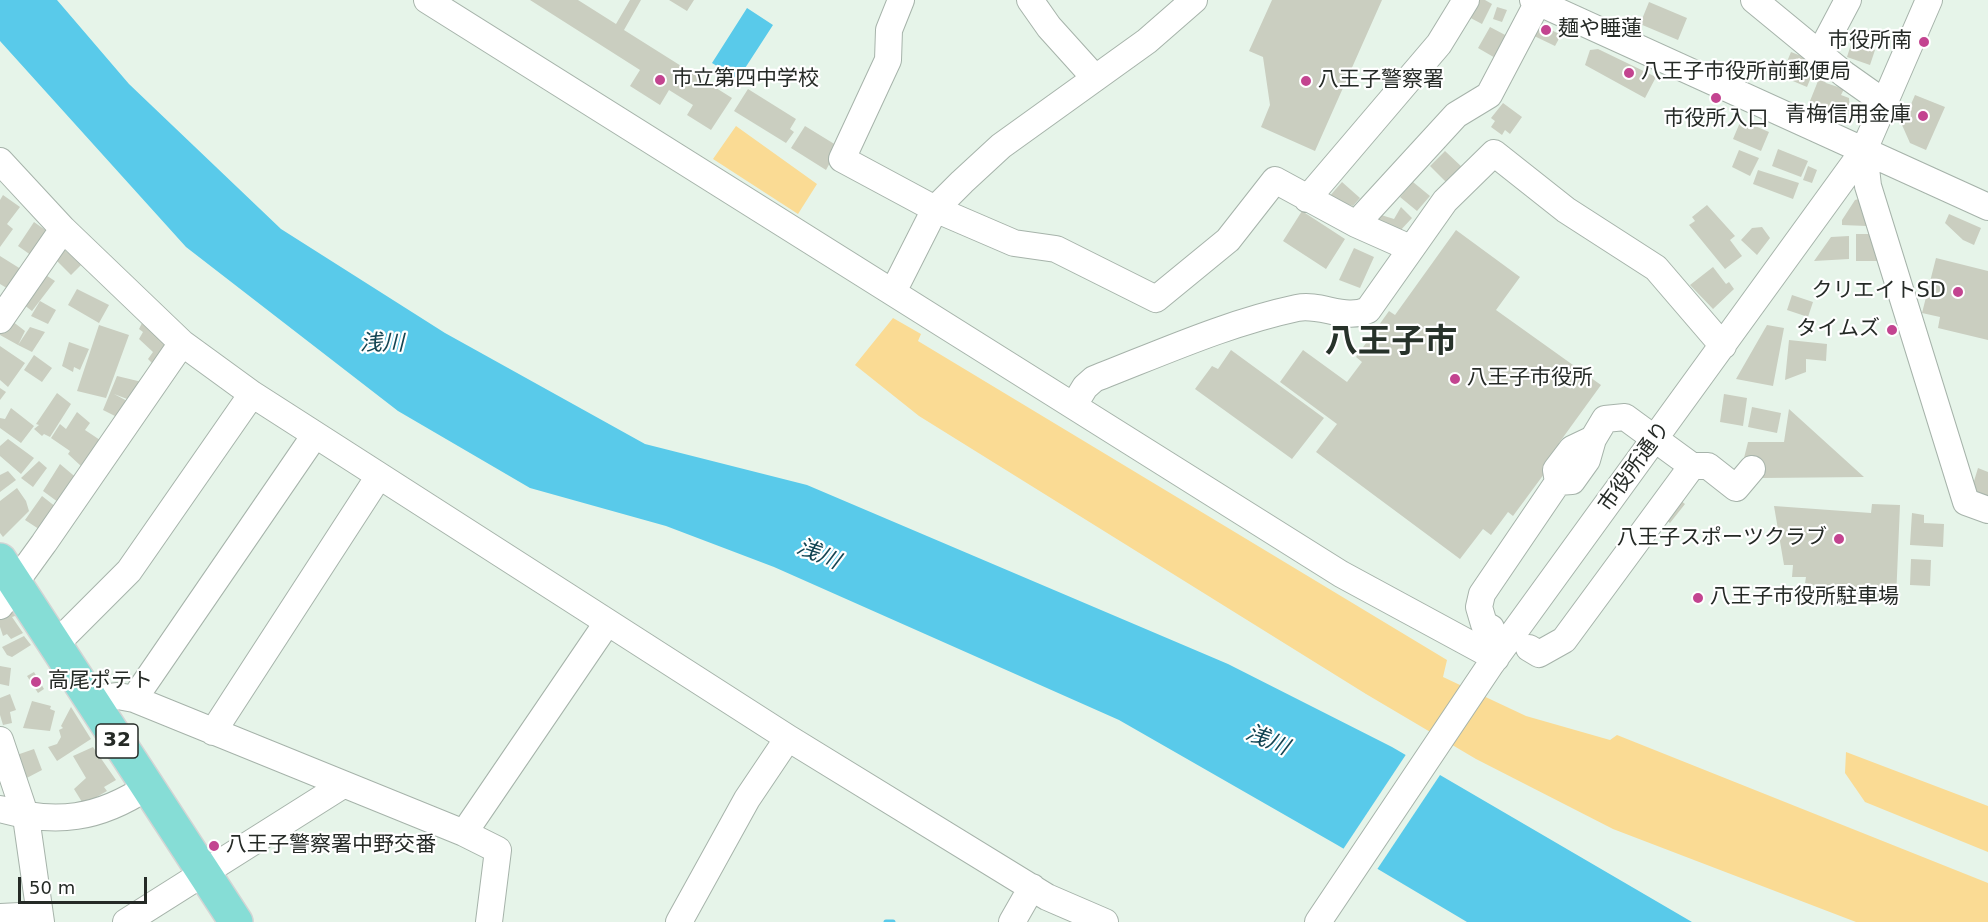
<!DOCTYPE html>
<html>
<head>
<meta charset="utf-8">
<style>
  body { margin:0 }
  #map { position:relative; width:1988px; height:922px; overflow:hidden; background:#e6f4e9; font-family:"DejaVu Sans",sans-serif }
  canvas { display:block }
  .scale { position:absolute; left:18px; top:877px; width:129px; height:27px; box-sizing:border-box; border:3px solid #252a26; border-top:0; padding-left:8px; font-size:18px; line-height:21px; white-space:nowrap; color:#252a26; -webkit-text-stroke:4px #fff; paint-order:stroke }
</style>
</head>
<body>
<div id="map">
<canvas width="1988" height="922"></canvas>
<div class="scale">50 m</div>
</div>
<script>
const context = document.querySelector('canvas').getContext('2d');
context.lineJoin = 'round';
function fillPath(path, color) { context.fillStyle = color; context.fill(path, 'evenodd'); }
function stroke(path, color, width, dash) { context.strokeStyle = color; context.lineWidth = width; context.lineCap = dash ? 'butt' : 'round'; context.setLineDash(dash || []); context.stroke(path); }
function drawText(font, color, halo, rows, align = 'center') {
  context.font = font + ' "DejaVu Sans","Noto Sans JP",sans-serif'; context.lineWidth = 4.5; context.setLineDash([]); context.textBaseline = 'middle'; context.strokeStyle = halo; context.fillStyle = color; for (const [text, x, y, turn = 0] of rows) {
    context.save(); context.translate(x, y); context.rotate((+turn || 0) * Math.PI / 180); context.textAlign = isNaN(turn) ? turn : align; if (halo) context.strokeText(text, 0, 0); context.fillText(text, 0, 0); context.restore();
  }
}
fillPath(new Path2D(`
  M736 126 817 184 798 214 713 159Z
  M893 318 921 334 918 341 1447 660 1443 677 1526 716 1610 740 1617 735 1988 883V922H1856L1613 829 1476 759 1366 694 919 416 855 365Z
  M1846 752 1988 806V852L1865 802 1845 773Z`), '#fadb94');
fillPath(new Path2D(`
  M0 0H57L129 84 281 229 445 333 645 444 807 485 1228 664 1392 747 1692 922H1467L1339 846 1119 720 774 567 666 526 530 488 398 411 186 247 0 41Z
  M747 8 773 25 738 79 712 63Z`), '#59caea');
fillPath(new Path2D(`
  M1407 753 1442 772 1376 871 1342 851Z`), '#e6f4e9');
stroke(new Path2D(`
  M886 922H893`), '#59caea', 5);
fillPath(new Path2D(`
  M530 0H578L616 24 630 0H641L624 30 732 98 711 130 687 115 693 105 669 90 660 105 630 86 640 70Z
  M669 0H694L687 11Z
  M1272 0H1382L1315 151 1261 127 1270 105 1263 57 1249 51Z
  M1471 0H1485L1492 4 1482 24 1463 14Z
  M1649 2 1687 18 1678 40 1640 24Z
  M1497 7 1507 10 1502 22 1493 19Z
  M1534 21 1561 35 1555 46 1528 33Z
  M1490 27 1509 37 1497 59 1478 48Z
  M1853 38 1865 42 1864 46 1875 50 1870 65 1847 57Z
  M1598 49 1656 77 1645 98 1585 65 1590 50Z
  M1791 52 1817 62 1807 87 1781 76Z
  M1820 76 1826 83 1844 89 1841 95 1849 98 1850 111H1836L1810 101Z
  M748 89 796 119 790 129 794 132 786 143 734 111Z
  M1915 95 1945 107 1926 150 1910 143 1902 125Z
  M1503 103 1522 117 1510 134 1505 130 1502 135 1491 127 1495 121 1491 118Z
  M1741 120 1769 132 1761 151 1733 139Z
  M805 126 836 145 829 157 832 159 826 170 791 148Z
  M1778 149 1808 161 1801 177 1772 166Z
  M1739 150 1759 158 1750 176 1732 167Z
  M1445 151 1463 168 1448 184 1430 166Z
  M1808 166 1817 170 1812 183 1803 180Z
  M1758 170 1799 183 1793 199 1753 184Z
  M1342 182 1360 198 1353 206 1328 198Z
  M1413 182 1430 196 1417 211 1400 197Z
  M3 195 20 207 7 224 13 229 0 247V200Z
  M1862 198 1867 226 1842 225V220L1855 200Z
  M1707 205 1735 236 1730 240 1742 256 1725 269 1689 225 1695 221 1692 217Z
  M1401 207 1412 218 1398 233 1375 224 1378 214 1394 219Z
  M1302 211 1345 239 1326 269 1283 241Z
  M1949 214 1981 228 1974 245 1963 240 1945 223Z
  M34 222 51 234 35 258 18 246Z
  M1762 227 1770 238 1757 255 1741 240 1752 228Z
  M1456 230 1520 277 1496 310 1601 385 1559 443 1564 447 1513 516 1508 512 1491 535 1483 529 1460 559 1316 452 1337 424 1280 382 1303 350 1347 382 1362 362 1356 357 1389 311 1395 315Z
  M1856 234H1875L1877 261H1856Z
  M1849 236V259L1814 261 1831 237Z
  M57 244 82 264 71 275 49 253Z
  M1354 248 1374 257 1360 288 1339 280Z
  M0 256 24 271 10 290 0 284Z
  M1936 258 1988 271V340L1938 328 1940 317 1922 313Z
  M1713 267 1726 284 1729 282 1734 289 1713 309 1690 285Z
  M38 270 55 281 32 311 19 301Z
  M77 289 109 305 99 323 68 305Z
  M1792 295 1813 302 1808 317 1787 310Z
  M40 301 56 310 48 324 31 316Z
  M12 321 25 331 18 345 0 335V330Z
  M142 323 169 347 157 368 148 359 153 352 139 339 143 332 139 329Z
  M99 325 129 335 106 398 77 391Z
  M1767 325 1784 328 1773 386 1736 379Z
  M30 327 45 332 32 352 18 345Z
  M1789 340 1827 344 1826 361 1806 359V372L1785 380Z
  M69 342 89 349 80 370 74 367 73 372 62 366Z
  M0 346 25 363 8 387 0 380Z
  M1231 350 1324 418 1292 459 1195 389 1212 366 1218 369Z
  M34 355 52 368 42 382 24 370Z
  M117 376 142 382 135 402 114 394 131 403 125 421 103 410Z
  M0 388 6 392 0 400Z
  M57 393 71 404 50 437 44 434 42 436 34 429 39 425 36 424Z
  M1724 394 1747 398 1743 426 1720 422Z
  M1752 407 1781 413 1777 433 1748 427Z
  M11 408 34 426 21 443 0 428V418L5 419Z
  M1789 409 1864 477 1762 478 1743 462 1748 442H1784Z
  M77 412 90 423 85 430 103 442 81 466 68 454 70 451 51 438 60 424 66 429Z
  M8 439 34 458 21 474 0 456V446Z
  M39 461 47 468 33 487 21 478Z
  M60 464 79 480 62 505 43 491Z
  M1978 468 1988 472V497L1971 491Z
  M8 471 16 480 0 492V475Z
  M17 488 26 501 29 511 3 537 0 533V501Z
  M1671 493 1685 504 1670 523 1656 512Z
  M42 496 61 511 45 533 25 520Z
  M1872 504 1900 505 1896 599 1844 597 1845 593 1805 583 1806 577H1792L1793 565H1784L1774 506 1871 513Z
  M1912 513 1924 515V523L1944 524 1943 547 1910 545Z
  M1911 559 1931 560 1930 586 1910 585Z
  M10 598 21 614 12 617 23 633 11 639 7 634 3 636 0 627V609Z
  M24 636 31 645 12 657 7 655 2 647Z
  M0 666 11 668 9 686 0 684Z
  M34 672 44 689 38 693 27 676Z
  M10 694 16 710 10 712 12 723 3 725 0 715V698Z
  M32 701 51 706 50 709 55 711 50 731 23 728Z
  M71 707 91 739 57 761 48 747 57 744 61 737 59 730 63 728 61 726Z
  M93 747 116 780 104 787 107 791 88 802 86 800 82 802 74 789 86 778 73 756Z
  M34 749 42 770 21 781 11 757Z`), '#cacec0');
const minor = new Path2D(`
  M427 0 1341 574 1496 658
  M901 0 889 30 888 60 842 159 935 209 1014 243 1056 249 1156 299 1228 240 1275 180 1356 224 1410 248
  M1030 0 1049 27 1095 78
  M1533 0 1988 207
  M1754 0 1844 74 1885 103
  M1820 53 1848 0
  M1864 150 1868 186 1966 502 1988 510
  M0 161 63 229 182 343 252 394 788 738 1047 897 1105 922
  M1307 199 1439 44 1466 0
  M1356 224 1456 115 1489 95 1538 2
  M893 292 935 209 962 182 1001 146 1147 41 1194 0
  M0 320 63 229
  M1074 405 1085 387 1094 379C1161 353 1227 323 1297 308 1321 303 1345 321 1368 310L1445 201 1494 153 1566 210 1656 268 1723 346
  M1593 439 1572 449 1556 470 1558 482 1572 481 1587 460 1593 439 1605 419 1625 417 1692 466H1708L1736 488 1752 469
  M12 579 23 572 44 543 182 343
  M0 606 16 586
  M1491 628 1484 624 1479 607 1482 594 1558 482
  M56 644 129 571 252 394
  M1529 648 1539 654 1564 640 1692 466
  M91 699 118 696 134 699 464 833 498 850 489 922
  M134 699 315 435
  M213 732 379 476
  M0 740 26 817 41 922
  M0 809C56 825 99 819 147 787
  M464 833 607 623
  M0 917 40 915
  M126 922 343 785
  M679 922 747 799 788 738
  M1012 922 1032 887
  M1318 922 1491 664 1864 150 1929 0`);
const major = new Path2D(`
  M0 560 236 922`);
stroke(minor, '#a6b3aa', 28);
stroke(major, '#d3d4d4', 36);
stroke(minor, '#fff', 26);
stroke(major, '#86ddd6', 33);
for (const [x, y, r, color] of [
  [1546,30,6,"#c34490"],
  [1924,42,6,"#c34490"],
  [1629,73,6,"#c34490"],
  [660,80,6,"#c34490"],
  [1306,81,6,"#c34490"],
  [1716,98,6,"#c34490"],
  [1923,116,6,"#c34490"],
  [1958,292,6,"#c34490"],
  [1892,330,6,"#c34490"],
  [1455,379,6,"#c34490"],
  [1839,539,6,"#c34490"],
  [1698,598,6,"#c34490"],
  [36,682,6,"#c34490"],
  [214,846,6,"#c34490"]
]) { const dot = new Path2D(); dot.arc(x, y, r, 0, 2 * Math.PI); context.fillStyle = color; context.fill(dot); stroke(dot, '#fff', 2); }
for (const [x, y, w] of [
  [117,741,42]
]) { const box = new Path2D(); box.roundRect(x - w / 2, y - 17, w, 34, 4.5); context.fillStyle = '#fff'; context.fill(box); stroke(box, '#252a26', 1.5); }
drawText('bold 20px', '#252a26', null, [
  ["32",117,741]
]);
drawText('21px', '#252a26', '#fff', [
  ["麺や睡蓮",1558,30],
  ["市役所南",1912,42,"right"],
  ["八王子市役所前郵便局",1641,73],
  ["市立第四中学校",672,80],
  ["八王子警察署",1318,81],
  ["青梅信用金庫",1911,116,"right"],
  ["市役所入口",1716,120,"center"],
  ["クリエイトSD",1946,292,"right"],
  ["タイムズ",1880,330,"right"],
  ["八王子市役所",1467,379],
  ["八王子スポーツクラブ",1827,539,"right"],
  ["八王子市役所駐車場",1710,598],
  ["高尾ポテト",48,682],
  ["八王子警察署中野交番",226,846]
], 'left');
drawText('21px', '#252a26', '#fff', [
  ["市役所通り",1635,467,-54]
]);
drawText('italic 22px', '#134553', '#fff', [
  ["浅川",382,344],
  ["浅川",818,555,23],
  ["浅川",1267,741,23]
]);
drawText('bold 33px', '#27322a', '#fff', [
  ["八王子市",1391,343]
]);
</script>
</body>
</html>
